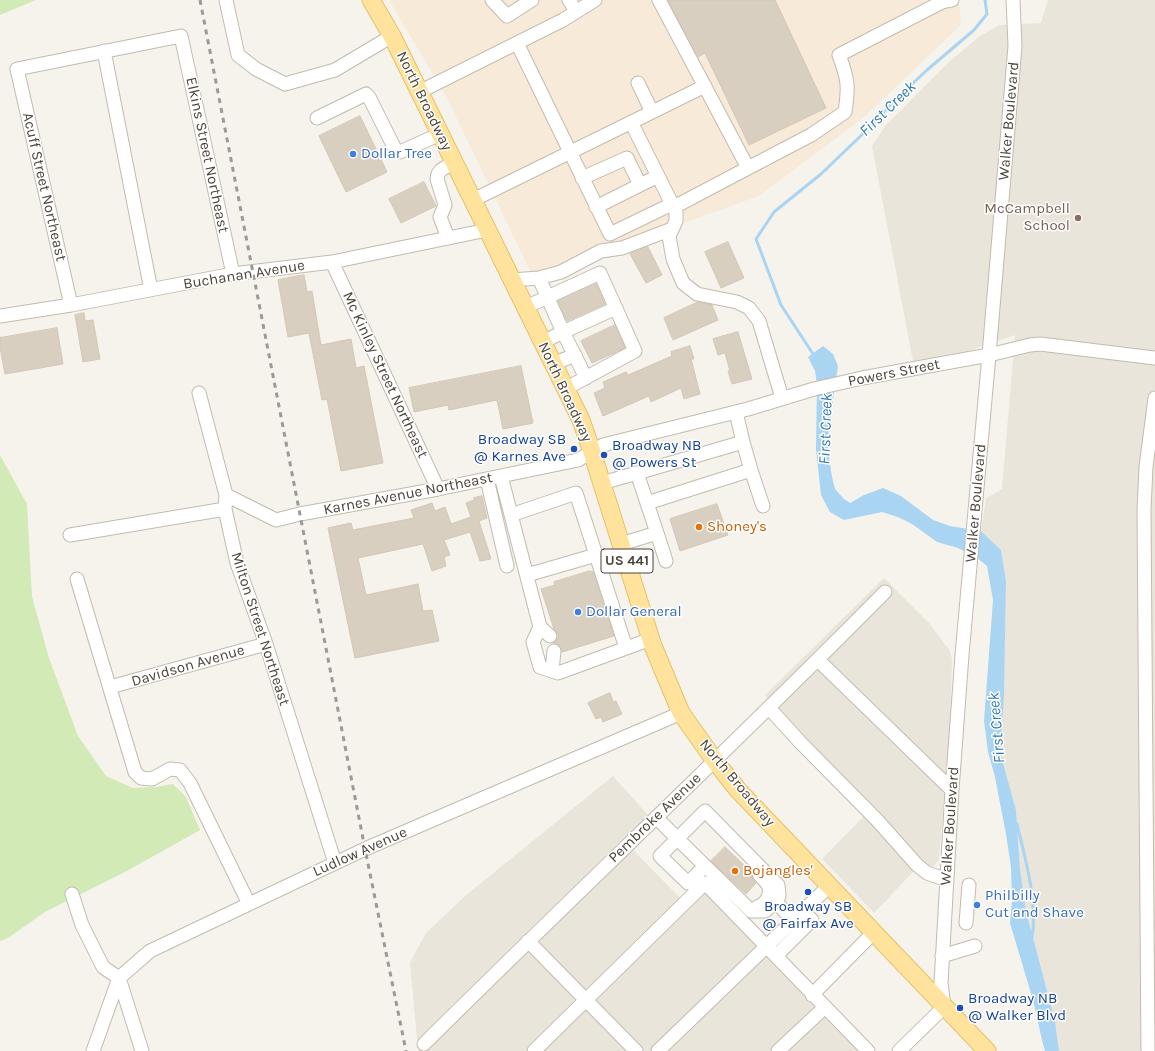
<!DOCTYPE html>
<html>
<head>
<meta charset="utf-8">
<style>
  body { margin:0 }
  canvas { display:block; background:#f6f3ec }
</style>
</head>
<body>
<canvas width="1155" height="1051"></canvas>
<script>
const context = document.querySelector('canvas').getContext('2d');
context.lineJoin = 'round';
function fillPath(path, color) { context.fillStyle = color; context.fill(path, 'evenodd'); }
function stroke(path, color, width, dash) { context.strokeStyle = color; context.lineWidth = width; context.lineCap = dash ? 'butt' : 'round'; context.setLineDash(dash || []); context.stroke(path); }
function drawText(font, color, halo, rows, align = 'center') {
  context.font = font + ' Karla,sans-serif'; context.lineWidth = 3; context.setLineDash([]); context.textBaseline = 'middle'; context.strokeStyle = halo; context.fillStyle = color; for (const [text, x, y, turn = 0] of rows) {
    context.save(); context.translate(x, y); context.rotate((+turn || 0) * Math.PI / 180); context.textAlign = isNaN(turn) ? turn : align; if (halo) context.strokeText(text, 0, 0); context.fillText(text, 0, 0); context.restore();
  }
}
fillPath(new Path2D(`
  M1048 0H1155V1051H1059L1055 1021 1026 911 1020 869 1016 810 1000 752 1004 697 1006 581 1001 550 981 531 986 498 1002 489 1015 335 965 352 913 361 872 146 885 126 950 61 980 36 999 25 1041 23Z
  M884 578 929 623 950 651 952 659 950 729 939 860 933 867 915 870 874 913 822 859 871 809 779 715 765 695Z
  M613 776 657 825 633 850 685 903 705 885 864 1051H420L417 1039 410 963 426 933 465 896Z`), '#eae5da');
fillPath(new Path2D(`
  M389 0H959L961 25 862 119 759 196 533 277 447 98Z`), '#f7ead8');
fillPath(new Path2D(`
  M0 0H36L0 15Z
  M0 455 27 504 32 597 49 658 78 736 106 776 133 788 156 787 173 784 186 797 200 830 125 872 45 912 8 938 0 941Z`), '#d2eab5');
fillPath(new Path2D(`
  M823 346 833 354 838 366 829 427 828 451 832 477 835 489 844 499 850 503 864 495 883 488 901 496 933 520 950 526 981 531 1001 550 1006 581 1004 697 1000 752 1016 810 1020 869 1026 911 1055 1021 1059 1051H1045L1042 1040 1033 1000 1010 923 1012 901 1011 867 1006 834 995 777 988 752 984 721 993 600 987 566 976 557 958 548 937 542 912 524 898 517 882 512 844 520 830 512 821 495 816 449 817 384 815 371 808 357Z`), '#a9d4f2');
stroke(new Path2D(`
  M815 357 781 305 756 239 774 212 821 174 870 127 897 98 927 70 974 30 987 14 985 0
  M1017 824C1025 858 1038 902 1032 937`), '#a9d4f2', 3);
const building = new Path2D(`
  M668 0H775L826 108 749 145 705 53 698 57Z
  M360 116 387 172 346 192 319 136Z
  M424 182 436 206 401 223 389 199Z
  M728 242 744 278 721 288 705 252Z
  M648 247 662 275 646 283 630 254Z
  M304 275 307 292 312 291 321 345 351 339 356 368 364 366 383 463 341 471 327 399 322 400 309 333 288 337 278 280Z
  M596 284 605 304 567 321 558 301Z
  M698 302 712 305 718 320 673 340 664 318Z
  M84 313 85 321 93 320 100 359 83 362 75 315Z
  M615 325 625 348 592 363 581 341Z
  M57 328 63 364 5 374 0 347V338Z
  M738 332 752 379 732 384 728 371H730L725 353 718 355 713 339Z
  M690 346 694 359H691L700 394 684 399 681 388 651 402 649 396 603 416 594 393 605 388 603 382 626 372 628 375 672 356 671 352Z
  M521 366 533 423 503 429 497 400 449 410 448 405 414 412 409 388Z
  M482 496 487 518 479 521 491 559 480 561 470 532 444 540 450 555 444 557 446 566 432 571 423 544 358 558 366 595 418 584 423 611 432 610 439 641 355 658 328 528 351 523 353 530 414 518 411 510 432 503 435 511 445 507 451 524 471 517 466 503 474 500V498Z
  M717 504 728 535 680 551 670 519Z
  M590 571 593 572 614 636 562 652 561 648 559 645 553 643 558 638V634L554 629 541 589 555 585 554 582Z
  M610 693 613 702 616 701 622 714 603 722 601 717 596 719 588 703Z
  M725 847 751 872 753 879 756 883 746 894 711 861Z`);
fillPath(building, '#d8cfc1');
stroke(building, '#d3c7b4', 1);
const minor = new Path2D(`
  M226 0 238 55 256 69 285 84 335 70 392 36
  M492 0 507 16 532 0
  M569 0 576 11
  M659 0 748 168 811 135 845 112C849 86 848 79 839 55L942 2 952 0
  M517 43 610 234 672 204
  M104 51 151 290
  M638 83 652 112
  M419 92 563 20 595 0
  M317 118 366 94 369 97 396 151 400 152 440 134
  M631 122 676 212V221L669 236 670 242 673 259 683 283 697 294 737 302 749 308 759 321 782 398
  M582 178 627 158 640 185
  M473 200 705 86
  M596 207 658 176
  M674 207 748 168
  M448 238 440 217 445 205 437 179 438 174 441 170 454 162
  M332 262 438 489
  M539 278 561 272 601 251 622 248 672 229
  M512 280 539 278 563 332 616 308
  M71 305 17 69 181 36 233 274
  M526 307 600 273 635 351 565 389
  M0 316 71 305 233 274 332 262 487 230
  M543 342 563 332 586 378
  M553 364 575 355
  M199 393 226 495 225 509 237 563 266 644 335 863
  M751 470 763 506
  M501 476 540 627 533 642 540 667 558 673 651 639
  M487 479 507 566
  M602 483 637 473
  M226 495 276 520 300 514 438 489 578 460 603 445 748 409 814 389 862 378 989 355 1030 345 1040 344 1155 358
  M647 503 751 470 743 442
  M511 515 576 493 626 648
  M657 533 637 473 743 442 736 412
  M70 535 225 509
  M621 544 657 533 666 561
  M527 575 596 555
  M77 579 135 772 141 778 152 779 170 769 180 770 190 783 249 904
  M540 627 550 636
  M818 660 952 790
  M552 671 554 651
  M110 687 266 644
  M769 708 800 742 877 820 917 865 927 873 947 880
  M656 817C687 849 720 880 751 911H765L776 902 779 896 778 885 705 811 660 856 688 883 705 866
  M72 894 82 925 103 967 119 978 142 1051
  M776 902 793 920
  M757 907C765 905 771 896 769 887 767 882 762 878 759 874
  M966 923 969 885
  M528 941 636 1051
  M779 953 812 920 803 911
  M942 956 975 946
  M812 995 873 933
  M424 1044C577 892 734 745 885 592
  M93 1051 119 978 150 951 365 849 681 713
  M534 1051 705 883 868 1051
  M658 1051 829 886
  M778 1051 825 1007
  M899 1051 944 1007 941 983 952 790 962 655 989 355 1015 46 1013 0
  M1148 1051 1144 509 1146 467 1155 398`);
const major = new Path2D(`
  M371 0 392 36 581 420 592 452 653 646 681 713 715 761 738 790 987 1051`);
stroke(minor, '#c2bbae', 15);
stroke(major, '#e6c16a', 19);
stroke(minor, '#fff', 13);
stroke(major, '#ffe39c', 17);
stroke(new Path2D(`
  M200 0 365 849 406 1051`), '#9a9a9a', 3, [5, 5]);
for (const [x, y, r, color] of [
  [353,154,4,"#3f7fe0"],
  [1078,218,4,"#8d6e63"],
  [574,449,4,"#1a4fb4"],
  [604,455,4,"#1a4fb4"],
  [699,527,4,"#e8710a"],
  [578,612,4,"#3f7fe0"],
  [735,871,4,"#e8710a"],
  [808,892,4,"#1a4fb4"],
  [977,905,4,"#3f7fe0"],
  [960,1008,4,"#1a4fb4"]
]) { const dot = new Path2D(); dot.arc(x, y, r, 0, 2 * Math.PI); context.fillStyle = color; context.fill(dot); stroke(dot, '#fff', 1.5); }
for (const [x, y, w] of [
  [627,561,52]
]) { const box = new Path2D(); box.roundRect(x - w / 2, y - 12, w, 24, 3); context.fillStyle = '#fff'; context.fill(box); stroke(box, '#4b4439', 1); }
drawText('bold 14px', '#4b4439', null, [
  ["US 441",627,561]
]);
drawText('15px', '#4b4439', '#fff', [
  ["North Broadway",424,101,64],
  ["Walker Boulevard",1009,121,-85],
  ["Elkins Street Northeast",207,155,78],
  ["Acuff Street Northeast",44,187,77],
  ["Buchanan Avenue",244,275,-9],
  ["Powers Street",894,373,-11],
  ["Mc Kinley Street Northeast",385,375,65],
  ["North Broadway",565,392,65],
  ["Karnes Avenue Northeast",408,494,-11],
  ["Walker Boulevard",976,503,-85],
  ["Milton Street Northeast",260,629,72],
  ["Davidson Avenue",188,666,-16],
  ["North Broadway",737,783,50],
  ["Pembroke Avenue",655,818,-44],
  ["Walker Boulevard",950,826,-86],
  ["Ludlow Avenue",360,852,-24]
]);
drawText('15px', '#366cbe', '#fff', [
  ["Dollar Tree",361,154],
  ["Dollar General",586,612],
  ["Philbilly",985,896],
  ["Cut and Shave",985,913]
], 'left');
drawText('15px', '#785e54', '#fff', [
  ["McCampbell",1070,209],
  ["School",1070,226]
], 'right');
drawText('15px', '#164399', '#fff', [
  ["Broadway SB",566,440,"right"],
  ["@ Karnes Ave",566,457,"right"],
  ["Broadway NB",612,446],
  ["@ Powers St",612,463],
  ["Broadway SB",808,907,"center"],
  ["@ Fairfax Ave",808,924,"center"],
  ["Broadway NB",968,999],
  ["@ Walker Blvd",968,1016]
], 'left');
drawText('15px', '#c56008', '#fff', [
  ["Shoney's",707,527],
  ["Bojangles'",743,871]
], 'left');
drawText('italic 16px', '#2e7ab2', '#fff', [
  ["First Creek",888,109,-44],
  ["First Creek",826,429,-88],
  ["First Creek",997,728,-95]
]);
</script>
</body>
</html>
